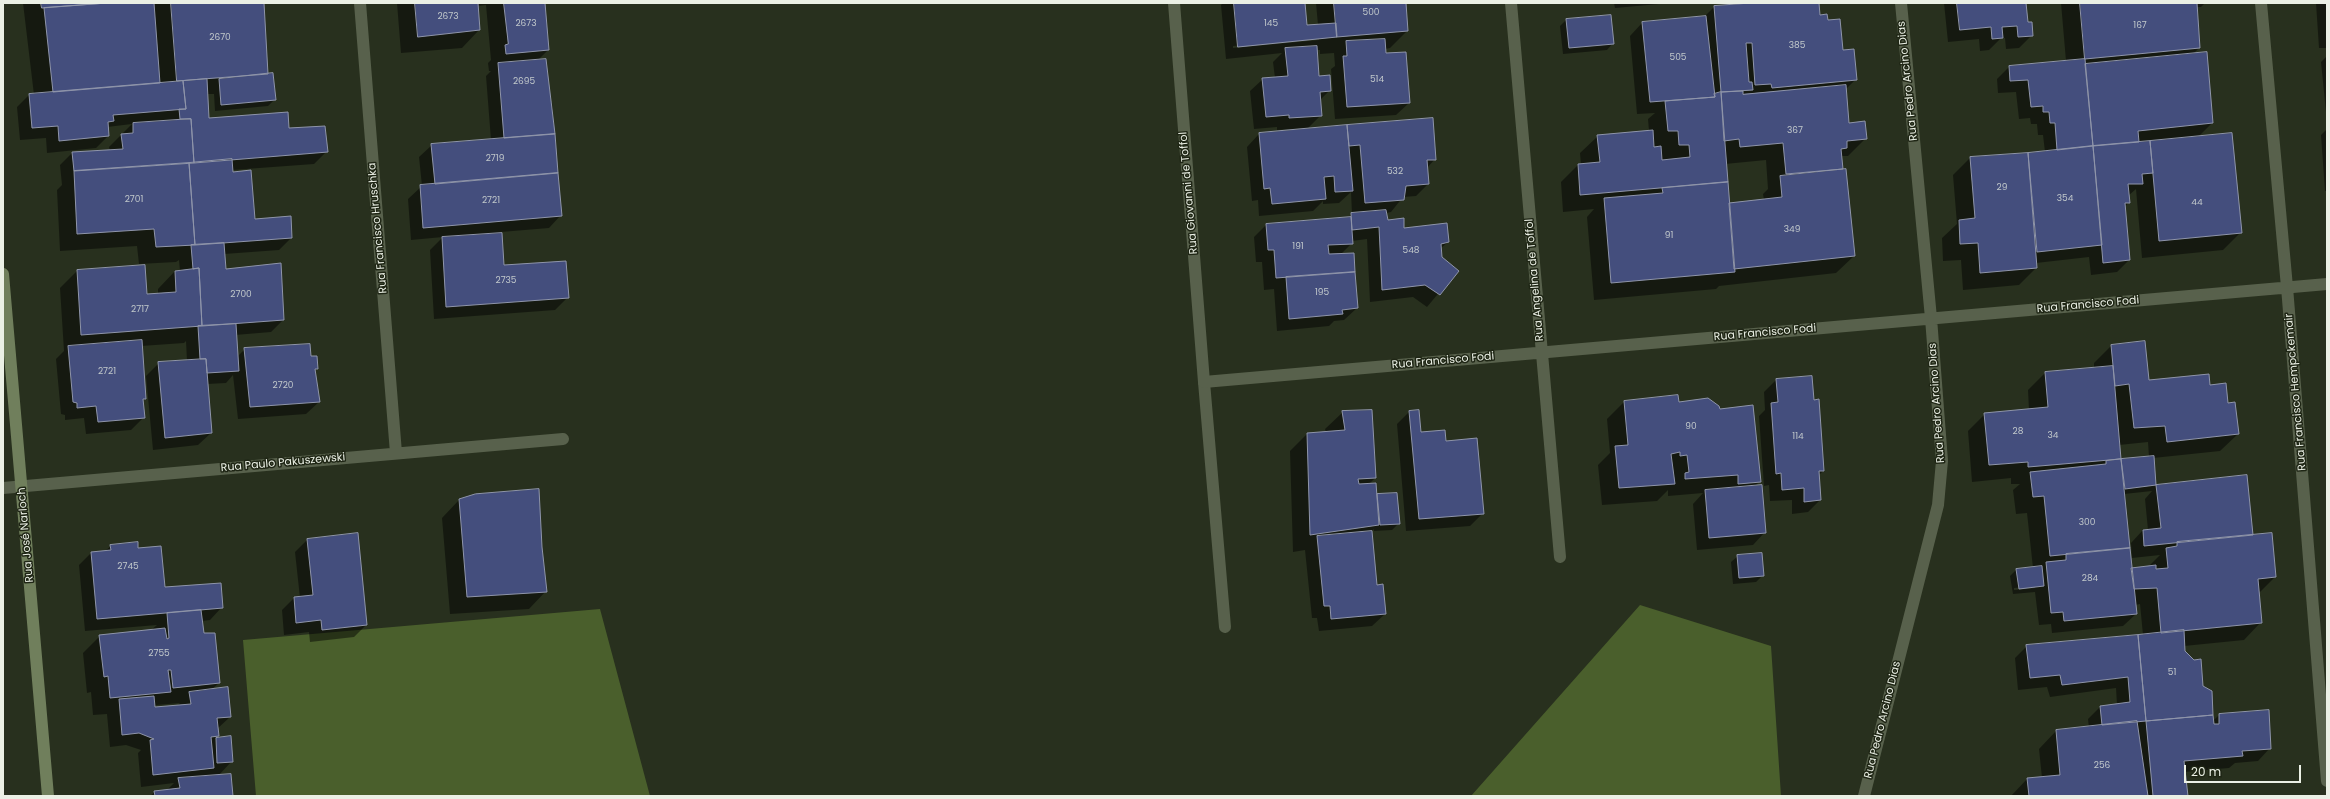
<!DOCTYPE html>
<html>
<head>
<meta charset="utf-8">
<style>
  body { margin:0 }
  #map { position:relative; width:2330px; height:799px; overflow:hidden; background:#28301e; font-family:Poppins,sans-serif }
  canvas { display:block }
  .frame { position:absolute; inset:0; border:4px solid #ebf0e5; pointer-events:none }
  .scale { position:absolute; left:2184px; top:765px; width:117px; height:18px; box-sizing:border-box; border:2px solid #ebf0e5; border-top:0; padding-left:5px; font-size:12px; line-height:14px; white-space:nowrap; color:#ebf0e5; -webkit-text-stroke:3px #1f2615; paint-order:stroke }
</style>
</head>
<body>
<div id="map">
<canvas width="2330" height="799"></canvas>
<div class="frame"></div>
<div class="scale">20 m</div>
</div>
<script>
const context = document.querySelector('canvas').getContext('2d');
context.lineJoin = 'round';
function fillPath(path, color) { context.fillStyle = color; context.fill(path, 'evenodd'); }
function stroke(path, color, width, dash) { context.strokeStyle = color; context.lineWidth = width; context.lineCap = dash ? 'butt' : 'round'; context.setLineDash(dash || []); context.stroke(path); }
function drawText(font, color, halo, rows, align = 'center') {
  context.font = font + ' Poppins,sans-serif'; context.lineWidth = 3; context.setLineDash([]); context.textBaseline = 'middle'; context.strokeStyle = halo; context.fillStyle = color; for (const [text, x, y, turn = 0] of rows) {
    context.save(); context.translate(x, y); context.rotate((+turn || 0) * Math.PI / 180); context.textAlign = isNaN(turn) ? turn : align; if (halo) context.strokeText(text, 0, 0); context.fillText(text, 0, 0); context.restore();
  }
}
fillPath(new Path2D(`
  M1640 605 1771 646 1781 796H1471Z
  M600 609 650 796H256L243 640Z`), '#4a5f2c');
fillPath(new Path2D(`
  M23 3H263L266 73 275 99 268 106 215 111 214 94H207L208 119 288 130 327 151 314 164 232 170 254 220 291 238 279 250 224 254 225 270 283 320 271 332 235 335 237 357 245 349 310 356 317 369 314 371 319 402 306 414 238 419 233 375 226 383 207 384 211 433 198 445 153 450 146 376 159 363 187 361 186 341 184 343 141 346 145 399 142 402 144 417 131 430 86 434 84 418 65 420V415L61 414 56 359 64 351 60 288 77 271 146 295 158 294V289L175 271H180L179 260 176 262 139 264 137 246 60 251 57 190 62 185 60 165 72 153 110 151 109 147 132 124 107 127 108 136 96 148 47 153 46 138 20 140 17 107 29 95H34Z
  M397 3H544L548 50 538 60 549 102H552L561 215 549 228 501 232 503 266 568 297 555 310 434 319 430 250 443 237 411 240 408 199 422 186 419 157 432 145 491 140 486 76 491 71H489L488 63 491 60 486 5 477 6 479 30 462 48 401 53Z
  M1223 3H1304L1306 26 1318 25 1316 3H1405L1407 31 1390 48 1385 49V54L1409 103 1396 115 1335 119 1331 69 1335 66 1334 53 1320 54V50H1316L1319 77 1330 90 1319 101 1321 115 1308 128 1277 130V127L1254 129 1250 91 1263 79 1275 78 1273 62 1282 53 1226 59 1221 5ZM1319 38V40L1233 48V46Z
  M1614 3H1670L1615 8Z
  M1733 3H1818L1819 16 1827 21 1842 51 1855 80 1845 90 1848 124 1866 138 1848 156H1841L1854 256 1836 273 1719 286 1716 289 1594 300 1587 217 1594 209 1563 212 1561 182 1578 165H1581L1580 153 1598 136 1649 131 1648 119 1655 113 1637 114 1630 36 1642 23 1703 18 1714 7 1733 5ZM1766 160 1768 189 1763 194 1764 200 1728 204 1725 164Z
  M1944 3H2025L2027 23 2032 35 2019 48 2006 49 2005 38H2001L1989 50 1980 51 1979 39 1948 42Z
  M2061 3H2205L2201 7H2196L2199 48 2192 55 2212 123 2197 138 2240 233 2223 250 2142 258 2136 189 2128 196 2129 202 2125 207 2129 260 2117 272 2091 275 2089 257 2036 263V268L2019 285 1963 290 1961 260 1943 261 1942 238 1957 224 1953 175 1970 158 2045 152 2043 135H2038L2037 124H2031L2030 118 2019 119 2016 92 1998 93 1997 79 2009 67 2066 61Z
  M2316 3H2327V48H2319Z
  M1610 16 1613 43 1607 50 1563 54 1560 26 1566 20Z
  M2327 56V122L2321 62Z
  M1432 119 1435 159 1427 168 1428 184 1416 196 1403 197 1391 212 1386 213 1387 221 1403 229 1448 242 1440 249 1441 258 1457 271 1427 307 1413 297 1370 302 1367 239 1352 241V243L1341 254 1357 308 1344 320 1334 321 1329 326 1277 331 1274 289 1264 290 1262 262H1256L1254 237 1266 225 1347 218 1352 214 1351 192 1339 203 1323 204V201L1313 211 1259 216 1258 200 1252 201 1247 147 1259 134Z
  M2327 129V191H2325L2321 135Z
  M2111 346 2148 381 2209 386 2227 404 2238 434 2220 451 2153 458 2156 487 2246 476 2252 536 2275 577 2258 594 2261 622 2244 640 2184 646V652L2202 686 2213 721 2219 715 2270 748 2258 761 2235 763 2229 768 2184 772 2187 796H2011L2027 779 2042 778 2039 749 2056 731 2089 728 2088 719 2100 707 2117 705 2116 688 2050 697 2047 687 2018 690 2015 658 2027 646 2143 635 2140 604 2135 605 2136 614 2123 626 2052 633 2051 624 2039 625 2035 592 2013 594 2010 576 2016 570 2033 568 2027 513 2016 514 2013 490 2020 484H2011V478L1972 482 1968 431 1985 414 2029 410 2028 390 2045 373 2094 368V363ZM2148 442 2149 457 2121 460 2119 445ZM2152 491 2145 499 2148 530H2143L2131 543 2132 558 2160 555 2149 566 2131 569 2124 494ZM2035 586V588L2014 590V588Z
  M1811 377 1823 471 1819 475 1820 500 1808 512 1792 514V500L1770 501 1769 485 1764 486 1759 416 1765 410 1764 392 1776 380Z
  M1677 396 1678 403 1760 481 1754 487 1765 532 1753 545 1697 550 1693 504 1703 493 1668 496V490L1657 501 1602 505 1598 465 1610 453 1607 419 1624 402Z
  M1343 412 1375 478 1369 484 1376 497 1377 495 1399 523 1392 530 1374 531V529L1371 532 1377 586 1385 614 1372 626 1319 631 1317 618H1312L1305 550 1293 552 1290 451 1307 434 1326 432 1325 429Z
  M1409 412 1420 433 1445 442 1483 513 1470 526 1406 531 1397 424Z
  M459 500 546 591 529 609 450 614 442 518Z
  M307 540 366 625 354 637 310 642 309 632 284 635 282 610 294 598H300L295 552Z
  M111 546 137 549 164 589 222 607 210 620 202 621 203 635 219 683 211 690 230 717 217 729 218 736 215 739 230 738 232 761 218 776 232 796H150L155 792 167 790 174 783 141 787 138 753 141 750 126 745 110 747 107 714 93 715 91 692 87 693 83 653 100 636 151 630 157 625 85 631 79 565 91 553 105 551ZM180 703 177 706 153 708 156 705Z
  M1738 556 1762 576 1756 582 1733 584 1731 562Z`), '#0007');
const building = new Path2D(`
  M41 3H107L42 8Z
  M107 3H154L160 83 53 92 44 8Z
  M171 3H264L268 74 177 81Z
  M415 3H478L480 30 418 37Z
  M504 3H545L549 50 506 54 505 45 508 44Z
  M1234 3H1305L1307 25 1336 23 1337 37 1238 47Z
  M1334 3H1406L1408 31 1337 37Z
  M1751 3H1819L1820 15 1827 14 1828 20 1840 19 1843 50 1854 49 1857 80 1772 88 1771 84 1755 85 1752 43H1746L1749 82H1752L1753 90 1721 92 1714 6Z
  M1957 3H2026L2028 22H2032L2033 36 2018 37 2017 26 2002 27 2003 38 1992 39 1991 27 1960 30Z
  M2080 3H2197L2200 48 2085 59Z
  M1611 15 1614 44 1569 48 1566 19Z
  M1706 16 1715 97 1650 102 1642 22Z
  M1385 39 1386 53 1406 52 1410 103 1347 107 1343 56H1347L1346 41Z
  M1317 46 1319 76 1330 75 1331 91 1320 92 1322 116 1289 118V115L1266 117 1262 78 1288 76 1285 48Z
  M2207 52 2213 123 2138 131 2139 142 2093 146 2085 64Z
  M546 59 555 134 504 138 498 63Z
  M2085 59 2093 146 2057 150 2055 123H2050L2049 112H2043V106L2031 107 2028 80 2010 81 2009 66Z
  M273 73 276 100 221 105 219 79Z
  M207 79 209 118 288 112 289 128 325 126 328 152 194 163 191 119H180L179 109H186L183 81Z
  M183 81 186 109 113 115 114 121 108 122 109 136 59 141 58 126 32 128 29 94Z
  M1846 85 1849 123 1865 121 1867 139 1847 141V148L1841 149 1843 169 1786 174 1783 143 1740 147 1739 139 1724 141 1721 92 1743 91V94Z
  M1721 92 1728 182 1580 195 1578 164 1600 162 1597 135 1653 130 1654 147 1661 146 1662 160 1690 157 1689 145H1679L1678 131H1668L1665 101 1715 97 1714 94Z
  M1433 118 1436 160H1427L1429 184 1406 186 1404 200 1365 203 1360 145 1349 146 1347 125Z
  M191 119 194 163 74 171 72 152 123 149 121 134 133 133V123Z
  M1347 125 1353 191 1335 192 1334 176 1324 177 1326 199 1272 204 1270 188 1264 189 1259 133Z
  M2232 133 2242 233 2159 241 2150 141Z
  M555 134 558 173 435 184 431 144Z
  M2150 141 2153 173 2142 174 2143 184H2128L2130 203H2125L2130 260 2103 263 2093 146Z
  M2093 146 2102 245 2037 252 2028 153Z
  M2028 153 2037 268 1980 273 1978 243 1960 244 1959 220 1975 218 1970 157Z
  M232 159 233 172 251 170 255 219 291 216 292 238 195 245 189 163Z
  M189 163 195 245 156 247 154 229 77 234 74 171Z
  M1846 169 1855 256 1734 269 1729 203 1782 197 1780 176Z
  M558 173 562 216 423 228 420 185Z
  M1728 182 1735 272 1611 283 1604 198 1663 193 1662 188Z
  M1386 210 1388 220 1404 218V228L1447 223 1449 242 1441 244 1442 257 1459 271 1440 295 1425 285 1382 290 1379 227 1352 230 1351 213Z
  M1351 217 1353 244 1328 245 1329 254 1354 253 1355 272 1276 278 1274 250H1268L1266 224Z
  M502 233 504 265 566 261 569 298 446 307 442 237Z
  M224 243 226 269 281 263 284 320 202 326 199 268 193 269 191 245Z
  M145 265 147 294 176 292 175 271 199 268 202 326 81 335 77 270Z
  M1355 272 1358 308 1342 310 1343 314 1289 319 1286 277Z
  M236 324 239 371 207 373 206 359H200L198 326Z
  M142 340 146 399H143L145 418 98 422 96 406 77 408V403L73 402 68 346Z
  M2145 341 2149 380 2209 374 2210 385 2226 383 2228 403 2235 402 2239 434 2167 442 2165 426 2134 428 2129 384 2115 386 2111 345Z
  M310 344 311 356H317L318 369H315L320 402 250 407 244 348Z
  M206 359 212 433 165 438 158 362Z
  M2113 366 2121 459 2028 467V462L1989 465 1984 413 2048 407 2045 372Z
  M1812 376 1814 400 1819 399 1824 471H1819L1821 500 1804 502V488L1782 490 1781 473 1776 474 1771 403 1778 402 1776 379Z
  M1678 395 1679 402 1708 398 1719 406 1720 409 1753 405 1761 482 1738 484V475L1685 479V473L1689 472 1687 455 1680 456V452L1671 454 1675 484 1619 488 1615 446 1628 445 1624 401Z
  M1372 410 1376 478 1358 479 1359 484 1376 483 1379 525 1310 535 1307 433 1345 430 1342 411Z
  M1419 410 1421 432 1445 430 1446 441 1477 438 1484 514 1419 519 1409 411Z
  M2154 456 2156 485 2125 489 2121 459Z
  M2121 459 2130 548 2050 556 2044 496 2033 497 2030 472 2106 464V461Z
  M2247 475 2253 535 2144 546 2143 530 2161 528 2156 485Z
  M1762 485 1766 533 1709 538 1705 490Z
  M539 489 542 547 547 592 467 597 459 499 475 494Z
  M1397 493 1400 524 1380 525 1377 494Z
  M1372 531 1377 585 1383 584 1386 614 1331 619 1330 606H1324L1317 536Z
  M358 533 367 625 322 630 321 620 296 623 294 597 313 595 307 539Z
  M2272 533 2276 577 2258 579 2262 623 2161 633 2157 588 2134 589 2131 568 2156 565V569L2168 568 2166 548 2177 546V542Z
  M138 542V548L161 546 165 587 221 583 223 608 97 619 91 552 111 550 110 545Z
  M2130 548 2137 614 2064 621 2063 612 2051 613 2046 562 2066 560V554Z
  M1762 553 1764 576 1739 578 1737 555Z
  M2042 566 2044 586 2019 589 2016 569Z
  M201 610 204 633H215L220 683 173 688 171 670H168L171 692 110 698 108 676 104 677 99 635 165 628 167 639 169 638 167 613Z
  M2184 630 2185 651 2194 660 2201 659 2203 686 2212 691 2213 715 2146 721 2138 635Z
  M2138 635 2146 721 2102 725 2100 706 2130 702 2128 677 2062 685 2060 675 2030 678 2026 645Z
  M228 687 231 717 217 718 219 736 211 737 214 768 153 775 150 740 154 739 139 733 122 735 119 699 154 696 155 707 191 704 189 692Z
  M2269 710 2271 749 2242 751 2243 756 2184 761 2188 796H2153L2146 721 2213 715 2214 724H2219V714Z
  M2137 721 2148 796H2029L2027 778 2060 775 2056 730Z
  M231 736 233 762 217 763 216 738Z
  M231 774 233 796H155L154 791 180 788 178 778Z`);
fillPath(building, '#444e7d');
stroke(building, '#8f95aa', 1);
stroke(new Path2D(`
  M1204 382 1225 627`), '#58614c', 12);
stroke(new Path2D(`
  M360 3 396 453
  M1174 3 1204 382 2327 284
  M1511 3 1560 557
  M2261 3 2287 287 2327 781
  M3 488 563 439
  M1864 796 1938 505 1942 461 1931 318 1901 3`), '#58614c', 12);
stroke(new Path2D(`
  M3 274 48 796`), '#707f5c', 12);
drawText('9px', '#c1c8cb', null, [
  ["500",1371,13],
  ["2673",448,17],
  ["2673",526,24],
  ["145",1271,24],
  ["167",2140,26],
  ["2670",220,38],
  ["385",1797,46],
  ["505",1678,58],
  ["514",1377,80],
  ["2695",524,82],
  ["367",1795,131],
  ["2719",495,159],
  ["532",1395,172],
  ["29",2002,188],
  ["354",2065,199],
  ["2701",134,200],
  ["2721",491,201],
  ["44",2197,203],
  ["349",1792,230],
  ["91",1669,236],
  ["191",1298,247],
  ["548",1411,251],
  ["2735",506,281],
  ["195",1322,293],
  ["2700",241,295],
  ["2717",140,310],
  ["2721",107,372],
  ["2720",283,386],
  ["90",1691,427],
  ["28",2018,432],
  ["34",2053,436],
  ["114",1798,437],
  ["300",2087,523],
  ["2745",128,567],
  ["284",2090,579],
  ["2755",159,654],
  ["51",2172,673],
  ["256",2102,766]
]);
drawText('11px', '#ebf0e5', '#1f2615', [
  ["Rua Pedro Arcino Dias",1908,81,-96],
  ["Rua Giovanni de Toffol",1189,193,-95],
  ["Rua Francisco Hruschka",378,228,-95],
  ["Rua Angelina de Toffol",1535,280,-95],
  ["Rua Francisco Fodi",2088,305,-5],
  ["Rua Francisco Fodi",1765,333,-5],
  ["Rua Francisco Fodi",1443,361,-5],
  ["Rua Francisco Hempckemair",2296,392,-95],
  ["Rua Pedro Arcino Dias",1937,403,-94],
  ["Rua Paulo Pakuszewski",283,463,-5],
  ["Rua José Narloch",26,535,-95],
  ["Rua Pedro Arcino Dias",1883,720,-76]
]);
</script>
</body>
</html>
